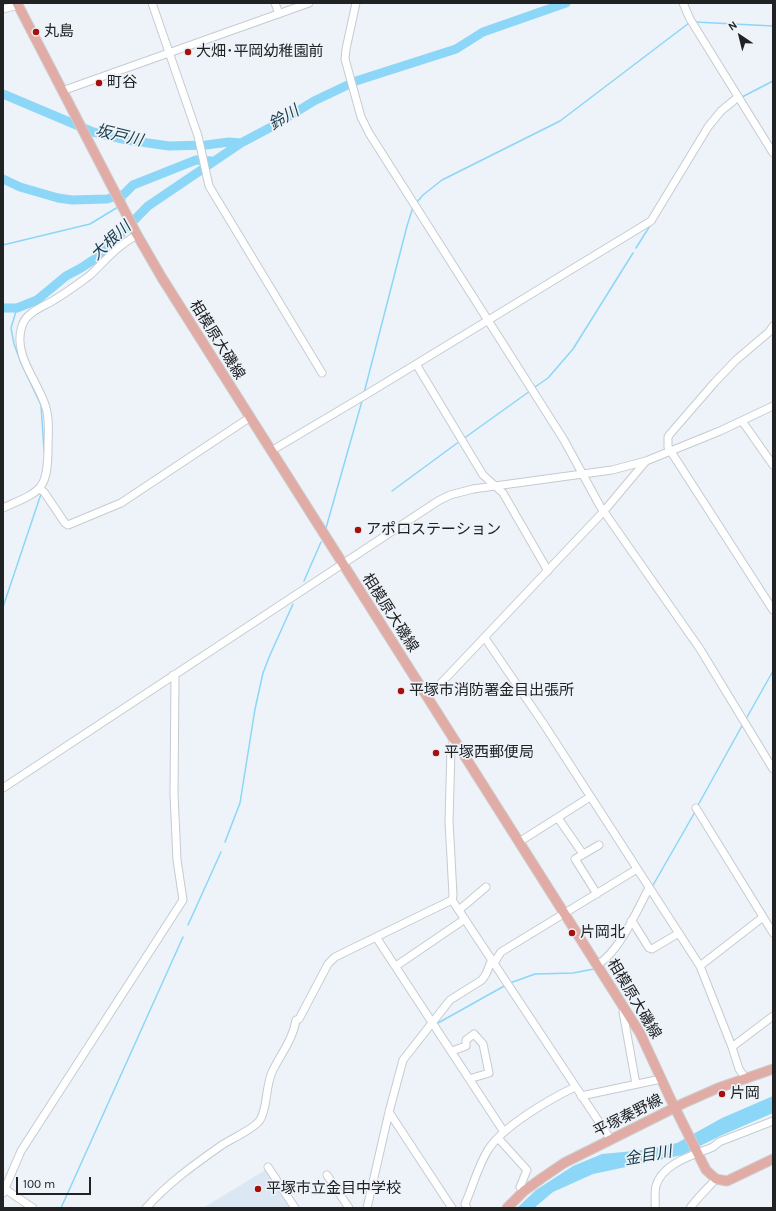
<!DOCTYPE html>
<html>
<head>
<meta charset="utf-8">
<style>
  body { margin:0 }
  #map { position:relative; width:776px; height:1211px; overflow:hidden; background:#edf3f9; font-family:Karla,sans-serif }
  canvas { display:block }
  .frame { position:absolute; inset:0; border:4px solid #202224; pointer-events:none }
  .north { position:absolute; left:720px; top:16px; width:40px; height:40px; -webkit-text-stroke:3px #edf3f9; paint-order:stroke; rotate:325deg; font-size:11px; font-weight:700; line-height:16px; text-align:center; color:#202224 }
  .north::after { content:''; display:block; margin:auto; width:14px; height:18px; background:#202224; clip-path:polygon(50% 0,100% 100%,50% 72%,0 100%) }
  .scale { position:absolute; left:16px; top:1177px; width:75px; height:18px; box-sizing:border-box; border:2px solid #202224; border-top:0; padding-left:5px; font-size:12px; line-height:14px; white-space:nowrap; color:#202224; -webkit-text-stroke:3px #edf3f9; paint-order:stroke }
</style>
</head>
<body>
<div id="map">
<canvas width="776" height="1211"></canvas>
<div class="frame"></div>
<div class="north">N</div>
<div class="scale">100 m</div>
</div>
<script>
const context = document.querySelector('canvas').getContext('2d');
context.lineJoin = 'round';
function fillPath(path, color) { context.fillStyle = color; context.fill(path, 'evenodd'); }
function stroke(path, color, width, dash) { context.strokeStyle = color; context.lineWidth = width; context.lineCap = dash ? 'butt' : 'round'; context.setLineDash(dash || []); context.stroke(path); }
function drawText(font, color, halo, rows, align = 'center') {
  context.font = font + ' Karla,"Noto Sans JP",sans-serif'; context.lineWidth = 3.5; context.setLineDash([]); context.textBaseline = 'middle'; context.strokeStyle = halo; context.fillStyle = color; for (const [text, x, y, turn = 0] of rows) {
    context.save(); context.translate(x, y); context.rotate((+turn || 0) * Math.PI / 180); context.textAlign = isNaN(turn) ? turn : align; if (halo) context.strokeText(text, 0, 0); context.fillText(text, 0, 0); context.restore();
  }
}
fillPath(new Path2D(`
  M267 1169 295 1208H203Z`), '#dbe7f2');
fillPath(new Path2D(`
  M773 1096V1113L720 1136 682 1155 593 1174 553 1192 534 1208H517L536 1190 573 1166 602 1154 645 1150 677 1143 722 1118Z`), '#8cd6f7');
stroke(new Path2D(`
  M695 22 773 26
  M742 97 773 81
  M124 202 125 200 124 194
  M417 202 423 195 442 180 560 121 689 23
  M3 245 90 224 118 207
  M636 248 651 224
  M17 308 11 328 14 344 21 363 41 405 44 451
  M535 387 548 378 573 349 633 253
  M364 393 407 226 413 207
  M463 439 530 391
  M392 491 460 441
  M326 528 362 401
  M304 581 321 542
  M3 607 41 494
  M746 719 773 671
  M697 807 743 724
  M225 842 240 803 255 709 263 673 270 655 293 604
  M652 887 695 812
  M188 925 221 852
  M510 983 535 974 573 973 594 969
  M438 1023 506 985
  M61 1208 183 937`), '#8cd6f7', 1.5);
stroke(new Path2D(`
  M3 94 93 132 127 140 169 146 206 145 229 142 241 143
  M3 179 20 187 58 198 72 200 107 199 124 194 133 185 196 160 212 161
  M3 308H17L37 300 66 276 81 268 99 256 148 206 241 143 275 125 314 101 356 81 456 49 483 32 566 3`), '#8cd6f7', 9);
const minor = new Path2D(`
  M152 3 198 136 209 186 322 373
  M275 3 279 14
  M356 3 346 49 345 59 361 117 369 133 564 440 600 506 700 649 773 769
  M683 3 690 19 773 153
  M3 9 15 6 18 3
  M62 91 309 3
  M773 326 769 332 736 360 715 382 670 434 668 437V447L773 610
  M416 364 483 475 503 493 548 571
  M742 421 773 465
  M271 451 367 394 651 221 708 127 721 111 738 97
  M40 489 44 492 65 523 68 525 121 503 249 418
  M3 508C40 491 48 492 48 447 48 434 50 421 46 408 39 382 12 355 22 326 26 312 43 307 54 300 66 293 78 284 89 276 100 266 110 254 122 245 127 241 132 238 137 235
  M485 638 545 726 700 966 732 1047 739 1069 746 1079
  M427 698 604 511 646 461
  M454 741 451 748 449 821 453 895 452 900 611 1140
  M3 788 438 501 450 495 473 489 612 470 646 461 720 431 773 406
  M696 808 773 933
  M558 818 583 854
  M519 842 590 797
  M597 894 575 859 599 845
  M459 910 486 887
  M631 921 634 924 649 948 652 949 679 933
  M376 937 504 1132
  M494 963 501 952 637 869
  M597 965C620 951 636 912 649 888
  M396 966 465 919
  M700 966 763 917
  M624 1007 623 1012 636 1084
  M732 1047 773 1016
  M452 1051 466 1046V1040L474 1034 483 1044 489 1073 469 1079
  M581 1096 661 1079
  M389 1112 452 1208
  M498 1138 527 1170 520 1187 524 1191
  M268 1167 295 1208
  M327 1175 349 1208
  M5 1189 33 1208
  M3 1193 21 1151 183 900 177 860 174 794 175 678 173 675
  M146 1208C168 1183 195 1164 222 1145 231 1139 254 1129 260 1120 268 1108 265 1085 273 1070 281 1054 293 1039 296 1020L299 1019 328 964 335 957 452 900
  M367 1208 389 1112 403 1060 450 1000 482 980 486 974 492 959
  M467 1208 465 1204C473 1186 478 1166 488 1150 503 1126 550 1099 575 1087
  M655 1208C656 1201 654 1193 656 1186 662 1163 694 1155 713 1147L719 1142 773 1121
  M690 1208C698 1197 707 1189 716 1179`);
const major = new Path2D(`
  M17 3 136 233 162 278 640 1033 671 1100 706 1170 716 1179 727 1181 773 1159
  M507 1208 524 1191 542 1178 564 1163 684 1103 718 1088 773 1069`);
stroke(minor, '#c5cbd0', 9);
stroke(major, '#cececf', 11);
stroke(minor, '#fff', 7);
stroke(major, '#e2aca6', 9);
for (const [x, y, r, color] of [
  [36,32,4,"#a5100a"],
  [188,52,4,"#a5100a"],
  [99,83,4,"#a5100a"],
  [358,530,4,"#a5100a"],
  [401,691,4,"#a5100a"],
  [436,753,4,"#a5100a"],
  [572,933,4,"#a5100a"],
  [722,1094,4,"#a5100a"],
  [258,1189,4,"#a5100a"]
]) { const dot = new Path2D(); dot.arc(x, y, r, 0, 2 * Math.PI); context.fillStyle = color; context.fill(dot); stroke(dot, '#edf3f9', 1.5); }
drawText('15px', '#202224', '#edf3f9', [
  ["丸島",44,32],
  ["大畑･平岡幼稚園前",196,52],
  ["町谷",107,83],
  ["アポロステーション",366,530],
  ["平塚市消防署金目出張所",409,691],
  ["平塚西郵便局",444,753],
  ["片岡北",580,933],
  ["片岡",730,1094],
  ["平塚市立金目中学校",266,1189]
], 'left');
drawText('15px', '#202224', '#edf3f9', [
  ["相模原大磯線",217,340,58],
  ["相模原大磯線",390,613,57],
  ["相模原大磯線",634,999,59],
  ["平塚秦野線",628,1116,-27]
]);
drawText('italic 16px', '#193b49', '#edf3f9', [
  ["鈴川",284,118,-31],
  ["坂戸川",119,136,13],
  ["大根川",111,241,-43],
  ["金目川",648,1156,-10]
]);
</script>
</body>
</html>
